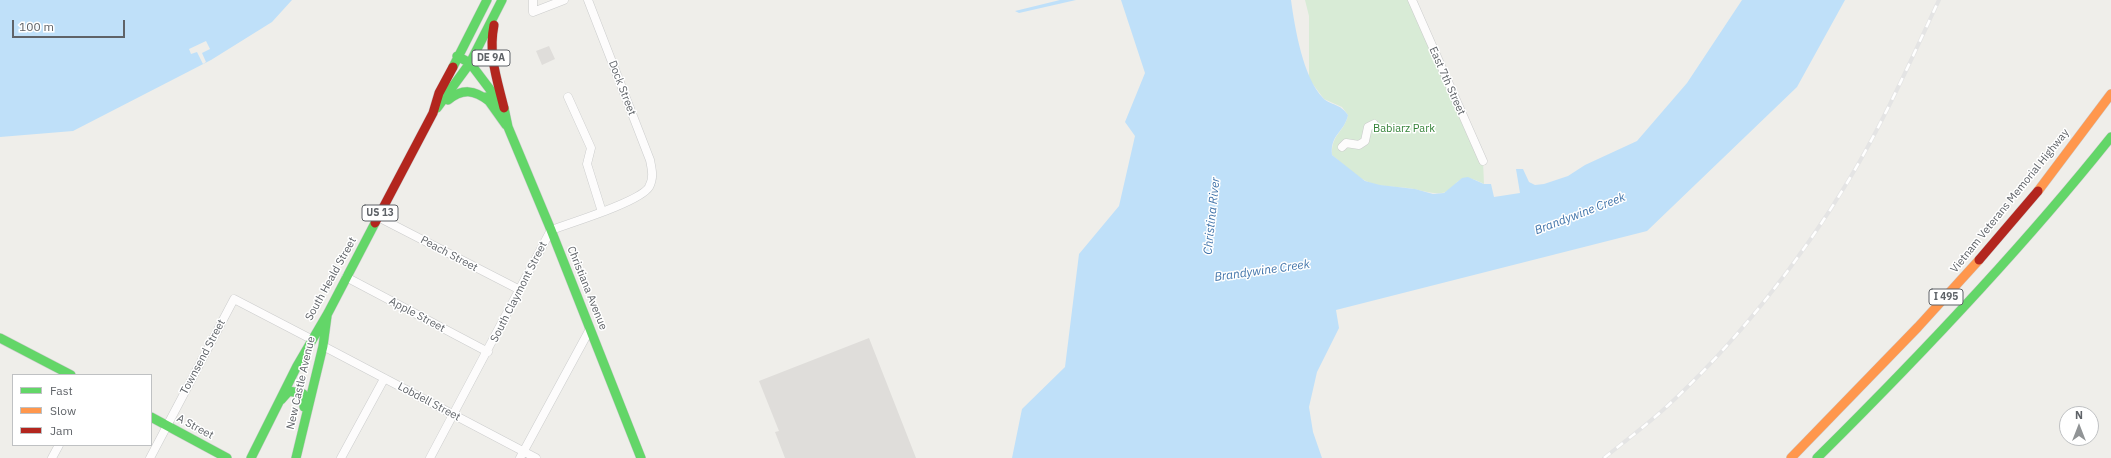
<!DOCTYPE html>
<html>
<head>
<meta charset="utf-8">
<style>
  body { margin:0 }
  #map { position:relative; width:2111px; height:458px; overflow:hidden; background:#efeeea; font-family:"IBM Plex Sans",sans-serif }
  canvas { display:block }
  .legend { position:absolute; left:12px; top:374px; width:140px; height:72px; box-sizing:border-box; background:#fff; border:1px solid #bfc1c3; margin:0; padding:5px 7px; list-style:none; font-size:12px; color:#5f6368 }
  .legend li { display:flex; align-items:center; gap:8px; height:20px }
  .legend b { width:20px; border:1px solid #bfc1c3 }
  .north { position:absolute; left:2059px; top:406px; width:40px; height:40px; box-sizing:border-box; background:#fff; border:1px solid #bfc1c3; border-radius:50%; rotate:0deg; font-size:11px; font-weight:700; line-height:16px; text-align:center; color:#5f6368 }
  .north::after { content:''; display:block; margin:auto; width:14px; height:18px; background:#919496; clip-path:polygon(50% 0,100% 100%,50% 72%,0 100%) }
  .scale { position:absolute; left:12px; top:20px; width:113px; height:18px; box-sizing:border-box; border:2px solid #5f6368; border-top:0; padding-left:5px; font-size:12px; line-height:14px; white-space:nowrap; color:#5f6368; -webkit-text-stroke:3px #fff; paint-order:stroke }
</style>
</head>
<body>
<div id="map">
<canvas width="2111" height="458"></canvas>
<ul class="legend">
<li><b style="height:5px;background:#63d668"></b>Fast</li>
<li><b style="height:5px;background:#ff974d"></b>Slow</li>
<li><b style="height:5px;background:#b3261e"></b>Jam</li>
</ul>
<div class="north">N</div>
<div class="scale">100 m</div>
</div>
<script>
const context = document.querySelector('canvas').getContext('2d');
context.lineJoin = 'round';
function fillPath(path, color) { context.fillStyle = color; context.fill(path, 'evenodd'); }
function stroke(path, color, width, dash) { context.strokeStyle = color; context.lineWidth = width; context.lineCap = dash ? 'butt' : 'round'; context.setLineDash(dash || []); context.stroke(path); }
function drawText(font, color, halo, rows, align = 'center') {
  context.font = font + ' "IBM Plex Sans",sans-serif'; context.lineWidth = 3; context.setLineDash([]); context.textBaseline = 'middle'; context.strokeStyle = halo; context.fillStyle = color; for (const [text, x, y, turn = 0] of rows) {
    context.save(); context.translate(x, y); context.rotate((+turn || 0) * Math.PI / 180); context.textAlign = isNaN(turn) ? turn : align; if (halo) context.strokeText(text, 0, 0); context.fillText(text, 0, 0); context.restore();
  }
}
fillPath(new Path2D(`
  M549 46 555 59 542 65 536 51Z
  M869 338 916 458H785L775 432 779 431 759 381Z`), '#dfddda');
fillPath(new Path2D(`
  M1305 0H1409L1483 161 1484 184C1453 167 1460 191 1441 193 1432 194 1424 191 1414 189 1399 186 1380 188 1366 181 1354 176 1342 163 1332 155 1331 134 1344 133 1348 115L1342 107 1324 99 1309 79V16Z`), '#d8ebd6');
fillPath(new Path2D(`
  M0 0H292L272 22 211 60 73 131 0 137Z
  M1060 0H1076L1019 13 1015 11Z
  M1121 0H1291C1295 29 1303 77 1323 98 1331 106 1340 103 1348 115 1344 133 1330 134 1332 155L1365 181 1380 185 1415 189 1433 194 1444 193 1462 178 1468 177 1484 184H1491L1494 197 1520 193 1516 169H1523L1529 182 1535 185 1544 184 1568 176 1585 165 1637 141 1687 83 1742 0H1845L1797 87 1647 231 1336 310 1339 328 1317 372 1309 407 1313 432 1322 458H1012L1022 409 1065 367 1079 254 1119 206 1135 136 1125 122 1145 73Z`), '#bfe0f9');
fillPath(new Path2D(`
  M206 41 210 49 202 53 206 62 203 64 197 52 191 54 189 49Z`), '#efeeea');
const street = new Path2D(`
  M533 0V12L564 0
  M1412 0 1483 161
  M568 97 591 148 587 164 602 212
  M1342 147 1346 143 1359 145 1365 141 1368 127 1374 124
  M378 217 520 290
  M346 277 488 352
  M323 346 536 458
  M52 458 59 445
  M150 458 234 299 311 339
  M341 458 384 379
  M430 458 551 230C570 223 640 202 649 187 654 178 652 170 650 160L588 0
  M520 458 590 329`);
const fast = new Path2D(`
  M457 56 470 63 504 108 508 127 551 230 641 458
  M453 67 487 0
  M486 97 506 125
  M448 100C463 88 474 90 489 101
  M437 108 470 63 502 0
  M0 338 71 375
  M281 400 289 391 303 394 304 407
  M151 417 227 458
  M251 458 297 366 328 313 375 223
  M296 458 323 346 327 316
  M1817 458C1920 356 2020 251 2111 137`);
const slow = new Path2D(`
  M2038 191 2111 94
  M1791 458 1918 327 1979 260`);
const jam = new Path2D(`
  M494 25C488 55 497 79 504 108
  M375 223 433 113 439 93 453 67
  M1979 260 2038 191`);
stroke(street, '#cbcccc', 9);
stroke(fast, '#cacacb', 10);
stroke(slow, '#cacacb', 10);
stroke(jam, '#cacacb', 10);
stroke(street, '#fdfcfc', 8);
stroke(fast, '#63d668', 9);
stroke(slow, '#ff974d', 9);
stroke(jam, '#b3261e', 9);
const rail = new Path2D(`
  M1604 458C1624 442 1644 427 1663 410 1734 346 1801 260 1850 178 1884 121 1911 60 1939 0`);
stroke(rail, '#e4e4e4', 4);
stroke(rail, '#fff', 2.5, [8]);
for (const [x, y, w] of [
  [491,58,38],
  [380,213,36],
  [1946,297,34]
]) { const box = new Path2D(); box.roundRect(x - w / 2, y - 8, w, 16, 3); context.fillStyle = '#fff'; context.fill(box); stroke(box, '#5f6368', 1); }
drawText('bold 10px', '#5f6368', null, [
  ["DE 9A",491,58],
  ["US 13",380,213],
  ["I 495",1946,297]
]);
drawText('11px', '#5f6368', '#fff', [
  ["East 7th Street",1447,81,66],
  ["Dock Street",622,88,69],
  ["Vietnam Veterans Memorial Highway",2010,201,-51],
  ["Peach Street",449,254,28],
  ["South Heald Street",331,279,-61],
  ["Christiana Avenue",587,288,68],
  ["South Claymont Street",519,292,-63],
  ["Apple Street",417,315,28],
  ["Townsend Street",203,357,-62],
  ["New Castle Avenue",301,383,-77],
  ["Lobdell Street",429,402,28],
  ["A Street",195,427,28]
]);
drawText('11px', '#348238', '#fff', [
  ["Babiarz Park",1404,129]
]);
drawText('italic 12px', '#4174aa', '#fff', [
  ["Brandywine Creek",1580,214,-21],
  ["Christina River",1212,216,-84],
  ["Brandywine Creek",1262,271,-8]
]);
</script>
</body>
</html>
